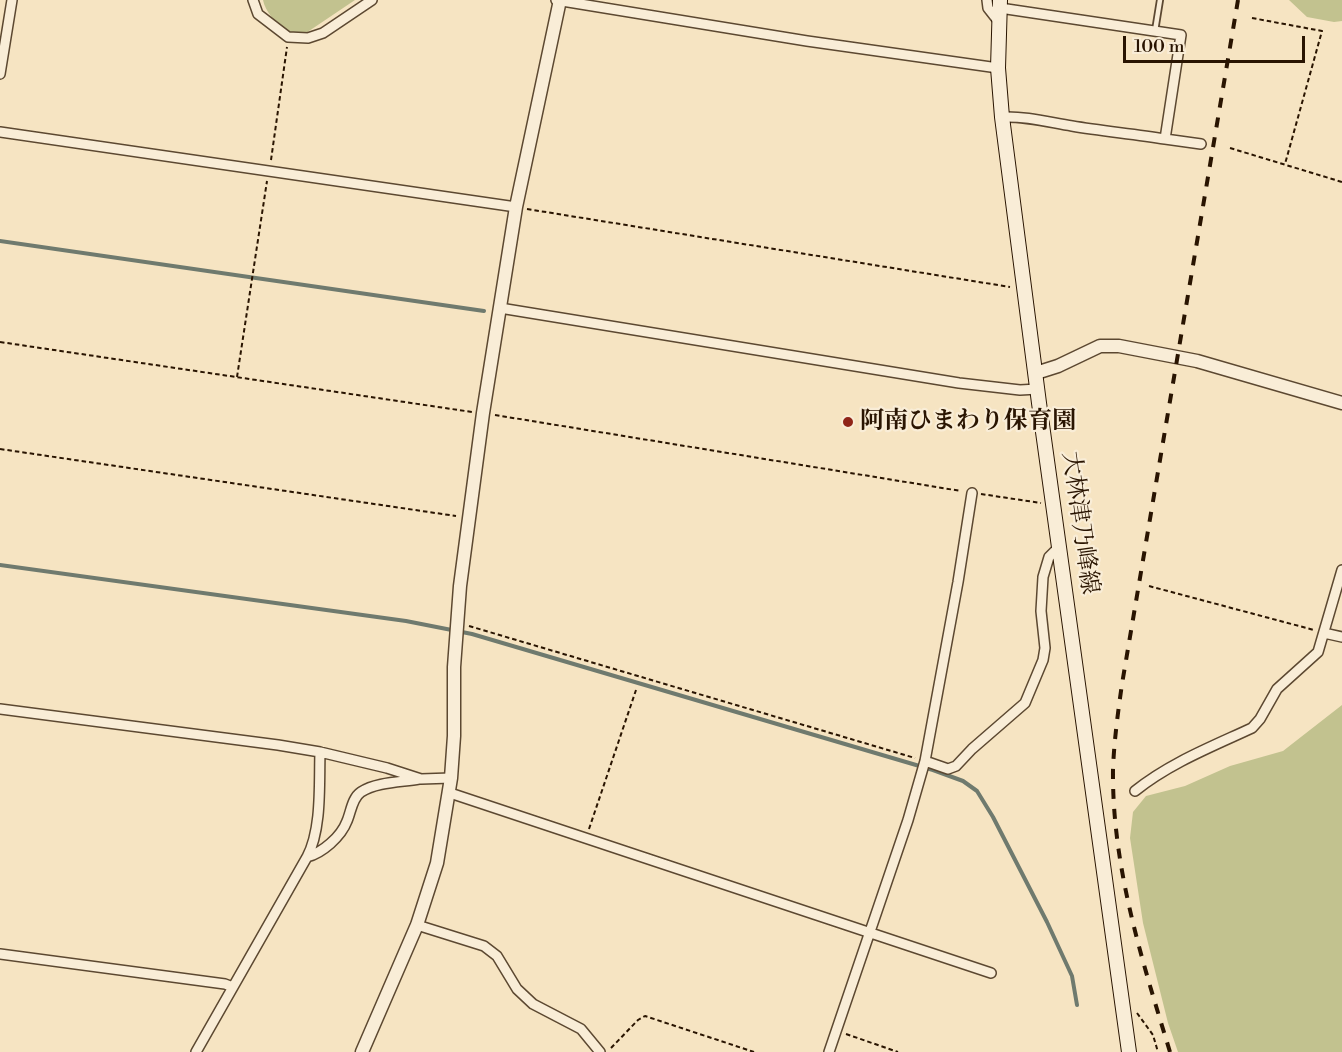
<!DOCTYPE html>
<html>
<head>
<meta charset="utf-8">
<style>
  body { margin:0 }
  #map { position:relative; width:1342px; height:1052px; overflow:hidden; background:#f6e4c2; font-family:"Libre Bodoni",serif }
  canvas { display:block }
  .scale { position:absolute; left:1123px; top:36px; width:182px; height:27px; box-sizing:border-box; border:3px solid #291401; border-top:0; padding-left:8px; font-size:18px; line-height:21px; white-space:nowrap; color:#291401; -webkit-text-stroke:4px #f9edd7; paint-order:stroke }
</style>
</head>
<body>
<div id="map">
<canvas width="1342" height="1052"></canvas>
<div class="scale">100 m</div>
</div>
<script>
const context = document.querySelector('canvas').getContext('2d');
context.lineJoin = 'round';
function fillPath(path, color) { context.fillStyle = color; context.fill(path, 'evenodd'); }
function stroke(path, color, width, dash) { context.strokeStyle = color; context.lineWidth = width; context.lineCap = dash ? 'butt' : 'round'; context.setLineDash(dash || []); context.stroke(path); }
function drawText(font, color, halo, rows, align = 'center') {
  context.font = font + ' "Libre Bodoni","Noto Serif JP",serif'; context.lineWidth = 4.5; context.setLineDash([]); context.textBaseline = 'middle'; context.strokeStyle = halo; context.fillStyle = color; for (const [text, x, y, turn = 0] of rows) {
    context.save(); context.translate(x, y); context.rotate((+turn || 0) * Math.PI / 180); context.textAlign = isNaN(turn) ? turn : align; if (halo) context.strokeText(text, 0, 0); context.fillText(text, 0, 0); context.restore();
  }
}
fillPath(new Path2D(`
  M263 0H355L306 33C300 33 291 33 286 30 276 24 265 11 263 0Z
  M1289 0H1342V21L1334 22 1307 17Z
  M1342 705V1052H1178L1168 1023 1143 923 1130 838 1133 812 1146 796 1185 786 1230 766 1283 751Z`), '#c2c28f');
stroke(new Path2D(`
  M0 241 484 311
  M0 565 406 621 472 634 933 770 963 781 977 791 993 817 1047 922 1072 976 1077 1005`), '#6f7a6e', 4);
const service = new Path2D(`
  M1155 31 1160 0`);
const minor = new Path2D(`
  M253 0 258 14 288 37 308 38 323 33 372 0
  M556 0 807 41 998 68
  M987 0 988 8 999 22
  M1000 8 1181 35 1165 139 1201 144
  M0 74 12 0
  M1002 117C1026 116 1048 122 1072 126 1102 131 1134 134 1165 139
  M0 132 516 207
  M500 308 959 383 1020 390 1038 389
  M1324 633 1342 637
  M0 709 278 745 320 752 387 768 421 779 451 778
  M320 752C319 784 322 829 307 857 322 853 341 837 347 821 351 812 352 798 361 792 376 782 402 782 419 779
  M925 761 948 769 956 766 972 749 1025 703 1043 660 1045 648 1041 611 1043 577 1049 557 1060 546
  M1135 791C1170 763 1211 747 1252 728L1260 719 1277 689 1318 652 1342 570
  M450 793 991 973
  M417 925 484 946 497 956 517 989 533 1004 581 1029 600 1052
  M0 954 225 984 233 987
  M196 1052 307 857
  M829 1052 908 820 925 761 958 582 972 493`);
const tertiary = new Path2D(`
  M1036 373 1058 366 1100 346H1119L1197 361 1342 403
  M362 1052 417 925 437 863 451 778 454 736V667L460 586 483 413 516 207 560 0`);
const secondary = new Path2D(`
  M1000 0 998 68 1002 117 1039 403 1129 1052`);
stroke(service, '#5c4831', 8);
stroke(minor, '#5c4831', 12);
stroke(tertiary, '#5c4831', 15);
stroke(secondary, '#291401', 16);
stroke(new Path2D(`
  M1252 18 1322 31 1285 164
  M1230 148 1342 182
  M271 160 287 47
  M527 209 1010 287
  M0 342 472 412
  M237 377 267 181
  M495 415 961 491
  M0 449 456 516
  M981 494 1041 503
  M1149 586 1314 630
  M469 626 915 758
  M589 829 636 690
  M1137 1013 1153 1035 1158 1052
  M846 1034 898 1052
  M611 1048 638 1020 645 1016 754 1052`), '#291401', 2, [4.5, 3]);
stroke(service, '#f9edd7', 4.5);
stroke(minor, '#f9edd7', 9);
stroke(tertiary, '#f9edd7', 12);
stroke(secondary, '#f9edd7', 14);
stroke(new Path2D(`
  M1170 1052C1142 960 1112 867 1113 770 1114 741 1118 712 1122 684L1238 0`), '#291401', 4, [10, 10]);
for (const [x, y, r, color] of [
  [848,422,6,"#8f2418"]
]) { const dot = new Path2D(); dot.arc(x, y, r, 0, 2 * Math.PI); context.fillStyle = color; context.fill(dot); stroke(dot, '#f9edd7', 2); }
drawText('bold 24px', '#291401', '#f9edd7', [
  ["阿南ひまわり保育園",860,422]
], 'left');
drawText('24px', '#291401', '#f9edd7', [
  ["大林津乃峰線",1079,523,82]
]);
</script>
</body>
</html>
